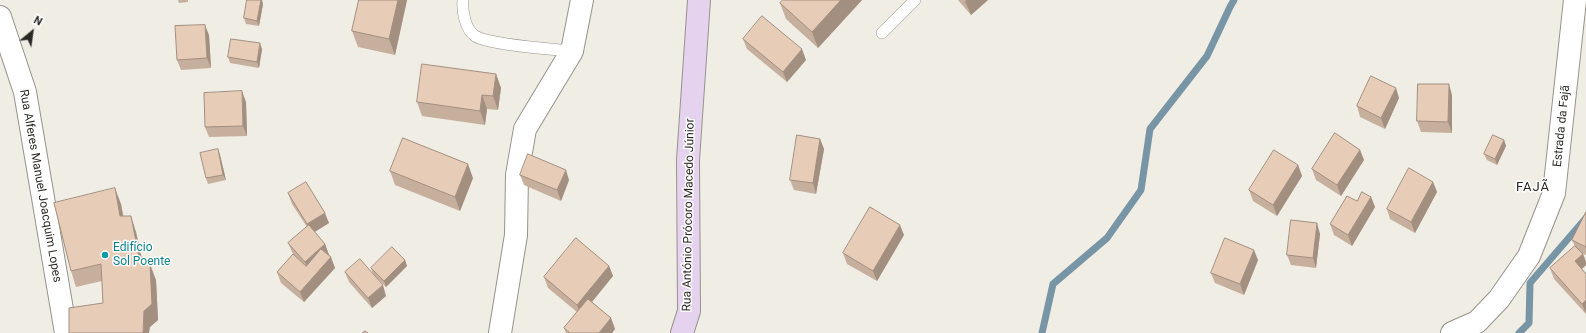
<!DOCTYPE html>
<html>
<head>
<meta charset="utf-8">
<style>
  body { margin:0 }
  #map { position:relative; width:1586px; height:333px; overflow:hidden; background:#f0ede5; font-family:Roboto,sans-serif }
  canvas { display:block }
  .north { position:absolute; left:12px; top:12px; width:40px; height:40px; -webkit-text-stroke:3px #fff; paint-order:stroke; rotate:29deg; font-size:11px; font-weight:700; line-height:16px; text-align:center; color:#2a2926 }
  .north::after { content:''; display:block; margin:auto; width:14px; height:18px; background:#2a2926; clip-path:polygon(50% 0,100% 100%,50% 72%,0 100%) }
</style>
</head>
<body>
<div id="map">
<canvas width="1586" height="333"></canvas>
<div class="north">N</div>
</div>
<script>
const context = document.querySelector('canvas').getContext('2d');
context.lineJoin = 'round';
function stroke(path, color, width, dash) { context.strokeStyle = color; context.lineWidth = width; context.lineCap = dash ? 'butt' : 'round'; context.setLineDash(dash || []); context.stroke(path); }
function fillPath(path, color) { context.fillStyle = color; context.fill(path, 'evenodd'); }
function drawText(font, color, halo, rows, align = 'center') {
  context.font = font + ' Roboto,sans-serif'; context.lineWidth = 3; context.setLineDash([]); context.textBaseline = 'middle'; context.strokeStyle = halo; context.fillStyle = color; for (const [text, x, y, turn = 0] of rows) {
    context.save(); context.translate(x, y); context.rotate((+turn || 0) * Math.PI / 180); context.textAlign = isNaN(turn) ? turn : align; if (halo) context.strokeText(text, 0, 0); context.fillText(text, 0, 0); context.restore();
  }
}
stroke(new Path2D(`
  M1042 333 1053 284 1107 238 1141 190 1150 129 1207 56 1230 7 1234 0
  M1519 333 1529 323 1530 283 1586 218`), '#7795a5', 7);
const lane = new Path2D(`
  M463 0C462 11 465 29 475 36 490 45 552 49 572 51
  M882 33 915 0`);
const street = new Path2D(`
  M0 17 25 92 66 333
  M500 333 516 235 517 175 525 129 572 51 582 0
  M1452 333 1477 322 1499 299 1529 256 1554 193 1575 0`);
const secondary = new Path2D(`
  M682 333 689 311 688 160 699 0`);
stroke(lane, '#96938b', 12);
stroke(street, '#96938b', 24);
stroke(secondary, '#96938b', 24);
stroke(lane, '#fff', 11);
stroke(street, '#fff', 22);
stroke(secondary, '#e5d2ef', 22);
fillPath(new Path2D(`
  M178 0H188V2L179 3Z
  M359 0H407L395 55 358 47 352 31Z
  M862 0 818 48 786 19 780 3Z
  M958 0H988L971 15Z
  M263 4 259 26 246 24 244 18Z
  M209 35 211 68 181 70 177 60Z
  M743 39 806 60 787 82 747 49Z
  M262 49 259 68 230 63 228 57Z
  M496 74 501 88 498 110 487 109 485 125 422 116 417 102Z
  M1452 95V133L1421 132 1417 121Z
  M1399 98 1385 129 1360 117 1357 106Z
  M246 102 247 136 209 137 205 127Z
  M820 139 824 149 816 194 794 190 790 180Z
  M1504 140 1506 146 1497 165 1487 160 1484 154Z
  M218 149 220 155 226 180 208 184 206 178Z
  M1360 150 1364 160 1341 196 1316 180 1312 169Z
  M1298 165 1302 176 1277 216 1253 201 1249 190Z
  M390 171 473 178 460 211 395 185Z
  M520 175 569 180 561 201 524 185Z
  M1433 182 1437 192 1415 233 1390 219 1387 209Z
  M288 193 329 223 315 232 325 244 329 255 335 268 304 302 281 283 277 272 293 254 288 243 307 227 292 204Z
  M1371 197 1375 207 1352 246 1334 235 1330 224 1357 201Z
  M121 204 123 216 136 232 143 263 156 280 158 320 150 327 103 303 102 281 76 287 71 271Z
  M1586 212V255L1583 254 1586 262V265L1582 269 1586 274V314L1554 279 1550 268 1575 246 1572 240Z
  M1320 234 1316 268 1291 265 1287 255Z
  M904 235 877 281 847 264 843 253Z
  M405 260 407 266 386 287 373 274 371 268Z
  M1258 260 1244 295 1215 283 1211 273Z
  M609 266 613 276 592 302 611 318 615 329 612 333H566L564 328 577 312 548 288 544 277Z
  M345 272 386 296 372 308 349 282Z`), '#c7af9d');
fillPath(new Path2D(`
  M261 0H262L263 4 259 26 257 21Z
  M398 0H407L395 55 389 39Z
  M841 0H862L818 48 812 32Z
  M967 0H988L971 15 965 1Z
  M205 25 209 35 211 68 207 58Z
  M260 43 262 49 259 68 257 62Z
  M802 49 806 60 787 82 783 72Z
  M496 74 501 88 498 110 493 96Z
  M1449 84 1452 95V133L1448 122Z
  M1396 88 1399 98 1385 129 1381 118Z
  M242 91 246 102 247 136 243 126Z
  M482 95 487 109 485 125 480 111Z
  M820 139 824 149 816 194 813 183Z
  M1504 140 1506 146 1497 165 1495 159Z
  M218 149 220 155 226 180 223 175Z
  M1360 150 1364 160 1341 196 1337 185Z
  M468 164 473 178 460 211 455 197Z
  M1298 165 1302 176 1277 216 1273 205Z
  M566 170 569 180 561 201 557 190Z
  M1433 182 1437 192 1415 233 1411 222Z
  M115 188 121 204 126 232 120 216Z
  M1371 197 1375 207 1352 246 1348 235Z
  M325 213 329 223 311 234 307 224Z
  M131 216 136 232 146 278 140 262Z
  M1317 223 1320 234 1316 268 1313 258Z
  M900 225 904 235 877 281 873 271Z
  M325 244 329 255 309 272 305 262Z
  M1254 250 1258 260 1244 295 1240 284Z
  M1583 254 1586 262V265L1578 272 1575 261Z
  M331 257 335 268 304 302 300 292Z
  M405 260 407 266 386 287 384 281Z
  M150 264 156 280 158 320 150 327 149 333H143L144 311Z
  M609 266 613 276 581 315 577 305Z
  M383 285 386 296 372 308 368 298Z
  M1586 300V314L1582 304Z
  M611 318 615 329 612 333H599Z`), '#a28f80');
const building = new Path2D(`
  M247 0H261L257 21 244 18Z
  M359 0H398L389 39 352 31Z
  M783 0H841L812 32 780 3Z
  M762 16 802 49 783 72 743 39Z
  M205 25 207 58 177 60 175 26Z
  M231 39 260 43 257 62 228 57Z
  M422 64 496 74 493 96 482 95 480 111 417 102Z
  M1371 76 1396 88 1381 118 1357 106Z
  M1418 84H1449L1448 122 1417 121Z
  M242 91 243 126 205 127 204 93Z
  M1335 133 1360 150 1337 185 1312 169Z
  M797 135 820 139 813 183 790 180Z
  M1493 135 1504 140 1495 159 1484 154Z
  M403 138 468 164 455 197 390 171Z
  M218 149 223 175 206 178 200 153Z
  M1274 150 1298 165 1273 205 1249 190Z
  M528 154 566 170 557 190 520 175Z
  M1409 168 1433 182 1411 222 1387 209Z
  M306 182 325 213 307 224 288 193Z
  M115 188 120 216H131L140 262 150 264 152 304 144 311 143 333H69V308L103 303 101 264 71 271 54 203Z
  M1362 192 1371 197 1348 235 1330 224 1347 196 1357 201Z
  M870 207 900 225 873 271 843 253Z
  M1586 212V247L1572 240Z
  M1291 220 1317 223 1313 258 1287 255Z
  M309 225 325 244 305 262 288 243Z
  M576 238 609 266 577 305 544 277Z
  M1225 238 1254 250 1240 284 1211 273Z
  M1575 246 1583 254 1575 261 1586 274V300L1582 304 1550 268Z
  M392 247 405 260 384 281 371 268Z
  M321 249 331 257 300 292 277 272 293 254 306 266Z
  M360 259 383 285 368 298 345 272Z
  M588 299 611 318 599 333H570L564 328Z
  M365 331 368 333H363Z`);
fillPath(building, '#e7ccb7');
stroke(building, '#a28f80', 1);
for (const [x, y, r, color] of [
  [105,255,4,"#0f9aa8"]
]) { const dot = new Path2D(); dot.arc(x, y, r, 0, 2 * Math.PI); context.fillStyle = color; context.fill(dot); stroke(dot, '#fff', 1.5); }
drawText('12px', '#2a2926', '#fff', [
  ["Estrada da Fajã",1562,126,-84],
  ["Rua Alferes Manuel Joacquim Lopes",40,186,80],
  ["Rua António Prócoro Macedo Júnior",689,215,-89]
]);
drawText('12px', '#0d838f', '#fff', [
  ["Edifício",113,248],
  ["Sol Poente",113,262]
], 'left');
context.letterSpacing = '1px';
drawText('13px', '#2a2926', '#fff', [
  ["FAJÃ",1533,188]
]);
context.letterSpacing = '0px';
</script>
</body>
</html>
